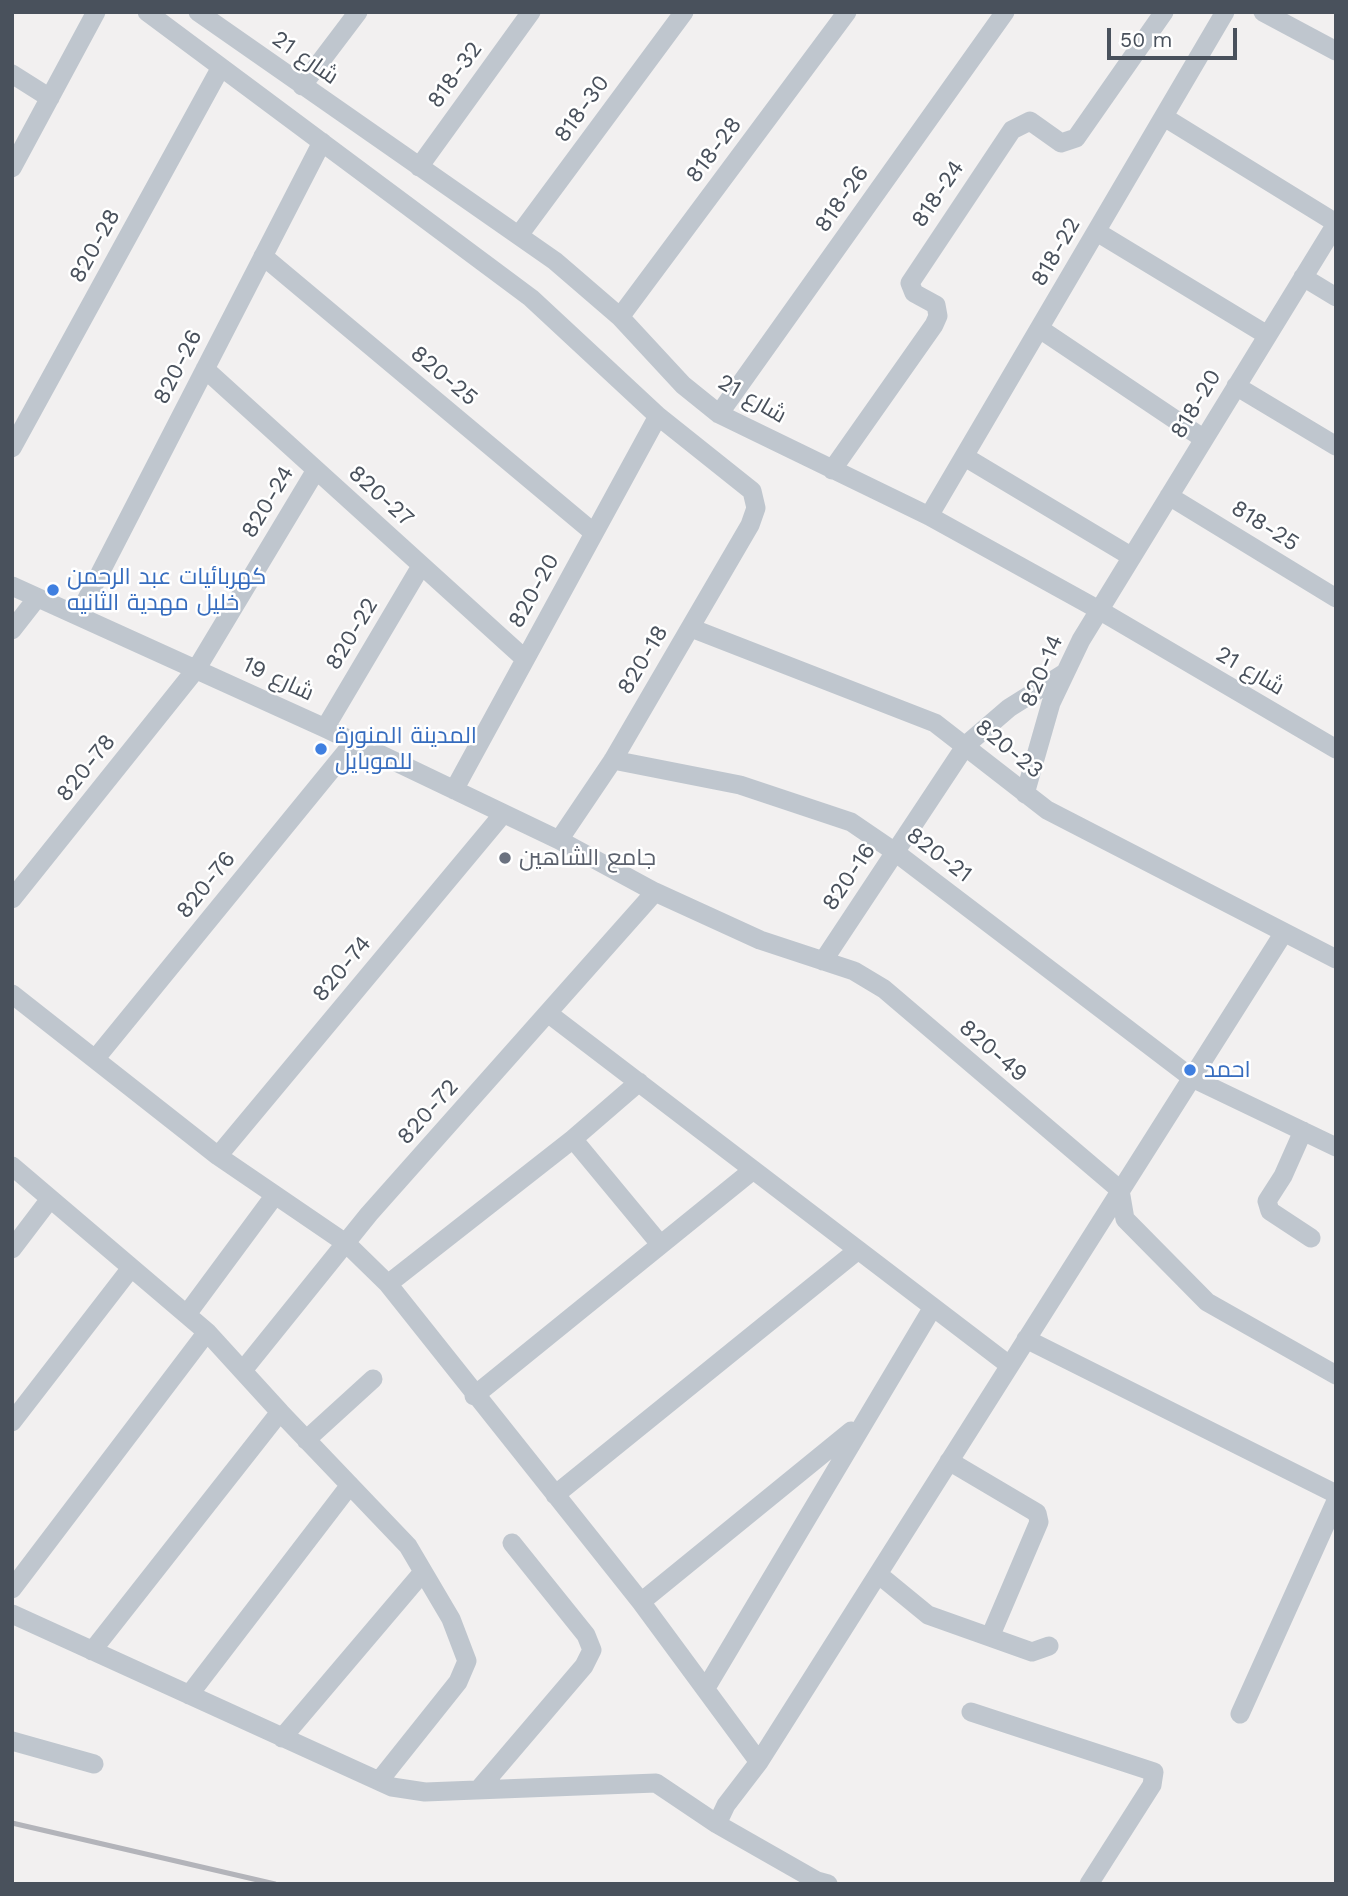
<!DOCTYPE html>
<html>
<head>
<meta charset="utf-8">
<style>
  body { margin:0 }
  #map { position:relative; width:1348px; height:1896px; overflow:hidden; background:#f2f0f0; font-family:"Work Sans",sans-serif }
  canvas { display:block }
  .frame { position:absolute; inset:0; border:14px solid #49515c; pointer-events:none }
  .scale { position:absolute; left:1107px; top:28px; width:130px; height:32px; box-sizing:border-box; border:4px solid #49515c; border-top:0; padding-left:9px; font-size:21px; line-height:24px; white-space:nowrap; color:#49515c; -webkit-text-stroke:5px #fff; paint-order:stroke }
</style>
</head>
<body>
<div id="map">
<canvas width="1348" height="1896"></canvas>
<div class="frame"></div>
<div class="scale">50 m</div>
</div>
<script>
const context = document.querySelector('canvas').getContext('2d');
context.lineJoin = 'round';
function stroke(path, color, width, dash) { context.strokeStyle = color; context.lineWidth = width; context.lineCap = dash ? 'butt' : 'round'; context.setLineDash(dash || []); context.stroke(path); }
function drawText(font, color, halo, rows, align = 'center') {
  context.font = font + ' "Work Sans",Cairo,sans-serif'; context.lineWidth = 5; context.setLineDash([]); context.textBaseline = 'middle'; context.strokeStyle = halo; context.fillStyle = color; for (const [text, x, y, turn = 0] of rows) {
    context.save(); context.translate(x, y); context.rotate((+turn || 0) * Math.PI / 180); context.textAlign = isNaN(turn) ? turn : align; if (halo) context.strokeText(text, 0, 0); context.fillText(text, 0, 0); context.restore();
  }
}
stroke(new Path2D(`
  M147 12 531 298 658 416 752 491 756 508 750 525 613 760 559 840
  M198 12 555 261 620 317 683 385 719 414 929 516 1099 610 1336 749
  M1263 12 1336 51
  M12 74 50 98
  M302 86 358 12
  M1164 117 1336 223
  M419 167 531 12
  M12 168 96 12
  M1097 232 1267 335
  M519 235 684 12
  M263 256 594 533
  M1303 277 1336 297
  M620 317 847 12
  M1040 329 1204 439
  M205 369 525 659
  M1236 386 1336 446
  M719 414 1005 12
  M12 448 221 67
  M965 457 1132 557
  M832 470 934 325 938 316 936 305 914 293 910 283 1012 130 1030 121 1061 143 1076 138 1164 12
  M1169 496 1336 598
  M929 516 1225 12
  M12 586 325 728 559 840 655 892 760 940 854 971 884 989 1120 1190 1125 1219 1207 1302 1336 1375
  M79 614 322 142
  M691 628 935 723 1047 810 1336 959
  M12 630 37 598
  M325 728 421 566
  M613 760 740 785 851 822 895 852 1192 1078 1336 1147
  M454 790 658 416
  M1025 794 1051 703 1081 640 1336 224
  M12 899 197 668 316 470
  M823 961 966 745 1009 708 1063 674
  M12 994 218 1156 347 1244 388 1284 641 1602 759 1762
  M549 1014 1009 1365
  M96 1058 354 742
  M639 1082 573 1139 660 1244
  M1303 1131 1283 1176 1267 1201 1270 1211 1311 1238
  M218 1156 503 814
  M12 1166 207 1332 280 1412 92 1651
  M12 1249 50 1199
  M388 1284 573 1139
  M187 1314 275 1195
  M1026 1339 1336 1494
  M244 1369 369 1214 655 892
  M474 1396 753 1170
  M280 1412 408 1546 451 1619 467 1661 458 1682 379 1781
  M12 1422 131 1268
  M306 1440 373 1379
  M949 1461 1037 1513 1039 1522 990 1637
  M555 1495 858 1250
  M878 1574 928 1615 1032 1652 1049 1646
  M12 1589 207 1332
  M641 1602 851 1431
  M12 1614 392 1787 425 1792 656 1783 717 1824 817 1881 828 1884
  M706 1688 933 1307
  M189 1695 350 1485
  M971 1712 1154 1772 1152 1785 1089 1884
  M1240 1714 1336 1501
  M282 1738 423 1572
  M12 1741 94 1764
  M479 1789 584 1666 592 1650 586 1635 512 1543
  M717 1824 726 1805 759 1762 1283 934`), '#bfc6ce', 19);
stroke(new Path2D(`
  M12 1823 275 1884`), '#b3b4ba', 5);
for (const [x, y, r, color] of [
  [53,590,7,"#3f7fe0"],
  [321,749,7,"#3f7fe0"],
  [505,858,7,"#6b7280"],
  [1190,1070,7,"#3f7fe0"]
]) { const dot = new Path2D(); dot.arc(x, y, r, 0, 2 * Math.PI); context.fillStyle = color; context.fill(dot); stroke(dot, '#fff', 2.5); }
drawText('23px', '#49515c', '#fff', [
  ["شارع 21",305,58,35],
  ["818-32",455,75,-54],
  ["818-30",582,109,-54],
  ["818-28",714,150,-53],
  ["818-24",938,194,-56],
  ["818-26",842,199,-55],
  ["820-28",95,246,-61],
  ["818-22",1056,252,-60],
  ["820-26",178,367,-63],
  ["820-25",444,376,40],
  ["شارع 21",752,399,30],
  ["818-20",1196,404,-59],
  ["820-27",381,496,42],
  ["820-24",268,502,-59],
  ["818-25",1265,526,32],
  ["820-20",534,591,-61],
  ["820-22",352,634,-59],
  ["820-18",643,660,-59],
  ["820-14",1042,671,-67],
  ["شارع 21",1250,671,30],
  ["شارع 19",278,679,25],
  ["820-23",1009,749,39],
  ["820-78",86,768,-51],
  ["820-21",939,855,37],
  ["820-16",849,877,-56],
  ["820-76",206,885,-51],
  ["820-74",342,969,-50],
  ["820-49",993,1051,41],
  ["820-72",428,1112,-48]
]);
drawText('23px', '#366cbe', '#fff', [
  ["كهربائيات عبد الرحمن",67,577],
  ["خليل مهدية الثانيه",67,603],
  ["المدينة المنورة",335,736],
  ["للموبايل",335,762],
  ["احمد",1204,1070]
], 'left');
drawText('23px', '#5b616d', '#fff', [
  ["جامع الشاهين",519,858]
], 'left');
</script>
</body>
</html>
